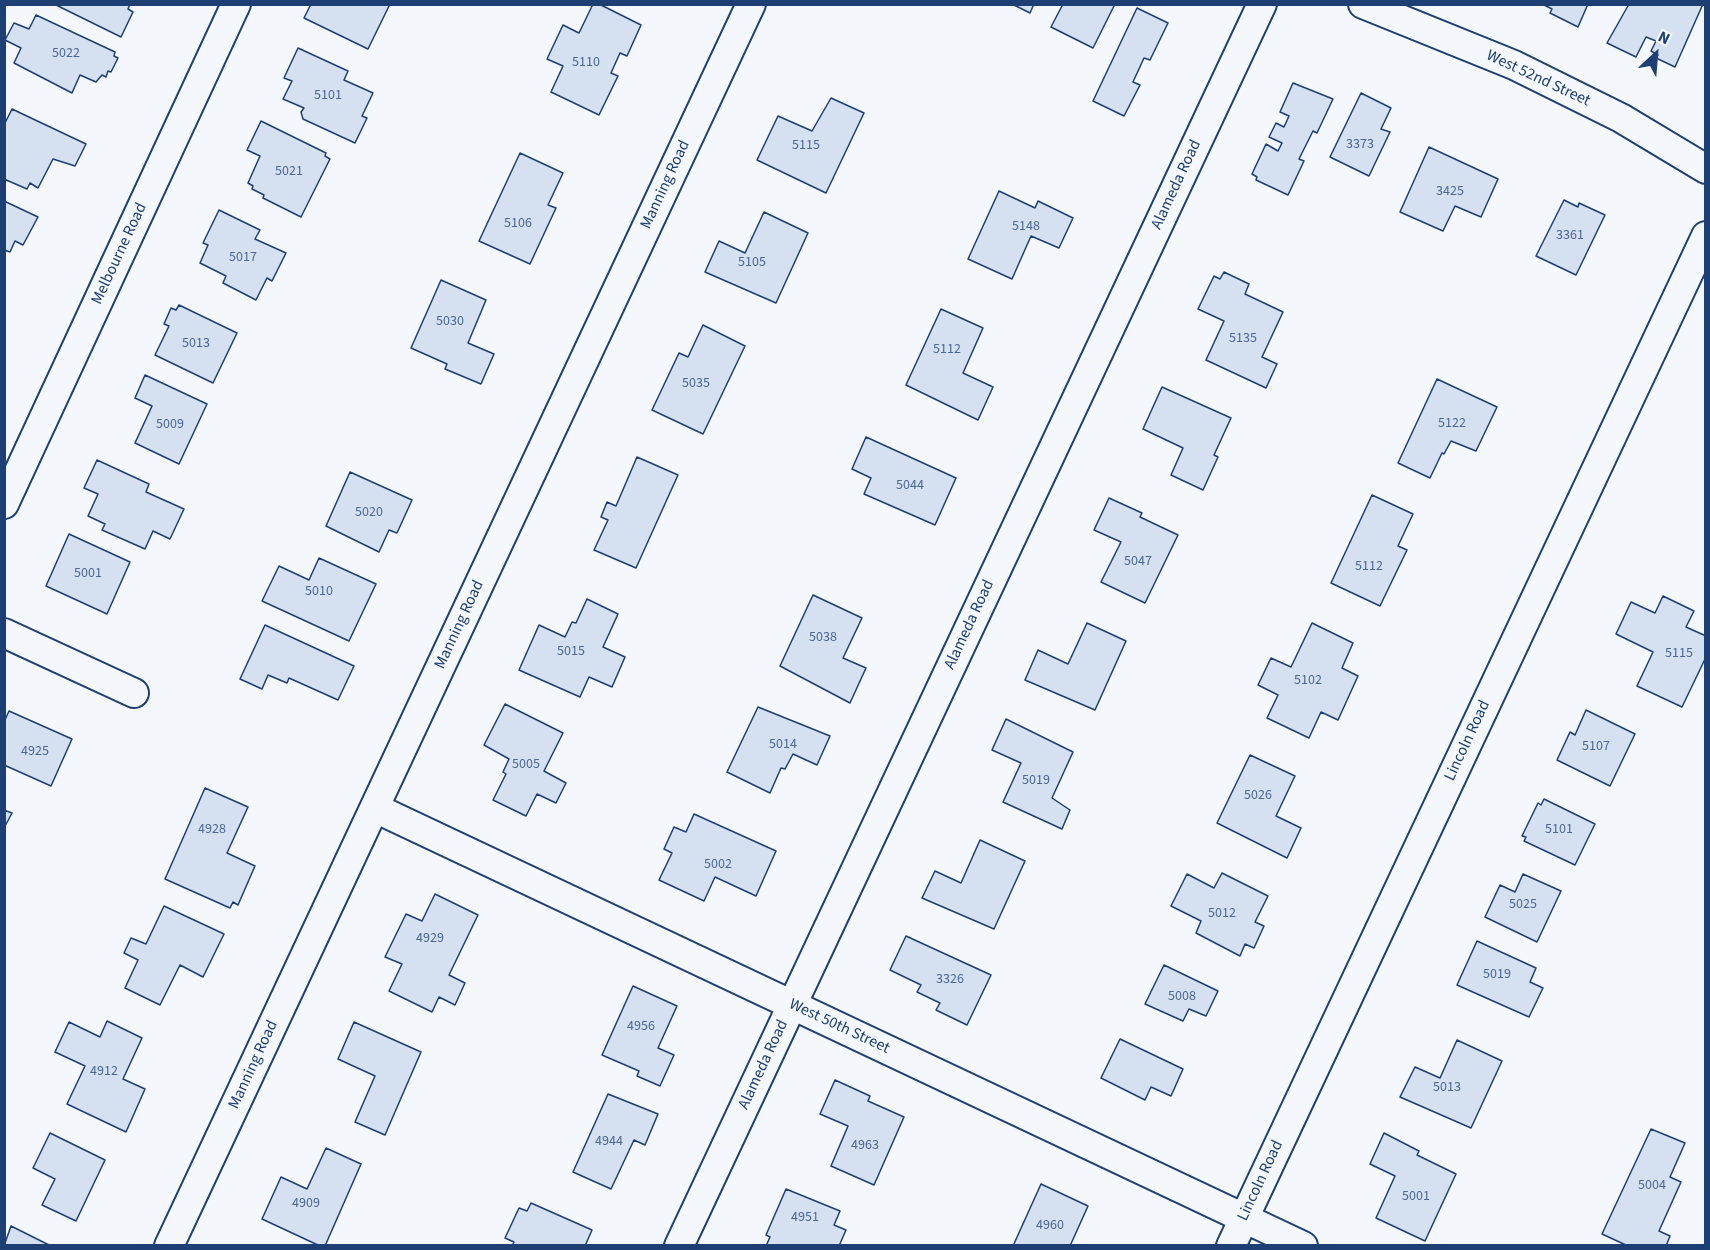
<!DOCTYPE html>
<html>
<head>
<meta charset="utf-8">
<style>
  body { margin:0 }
  #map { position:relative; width:1710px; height:1250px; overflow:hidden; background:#f4f7fb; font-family:"Source Sans 3",sans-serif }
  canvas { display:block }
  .frame { position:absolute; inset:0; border:6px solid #1d3f73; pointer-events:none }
  .north { position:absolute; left:1626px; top:24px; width:60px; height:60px; -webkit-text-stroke:4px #f4f7fb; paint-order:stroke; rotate:26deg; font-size:16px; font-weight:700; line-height:24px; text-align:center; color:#1d3f73 }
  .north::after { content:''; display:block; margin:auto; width:21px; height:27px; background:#1d3f73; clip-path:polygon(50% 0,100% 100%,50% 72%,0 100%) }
</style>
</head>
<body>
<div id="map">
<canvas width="1710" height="1250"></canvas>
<div class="frame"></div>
<div class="north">N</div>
</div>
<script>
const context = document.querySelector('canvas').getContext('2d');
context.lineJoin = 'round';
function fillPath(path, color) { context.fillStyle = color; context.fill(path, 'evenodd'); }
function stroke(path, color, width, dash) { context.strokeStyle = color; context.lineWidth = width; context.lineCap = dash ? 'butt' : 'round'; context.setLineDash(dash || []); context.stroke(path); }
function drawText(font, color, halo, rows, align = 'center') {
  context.font = font + ' "Source Sans 3",sans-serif'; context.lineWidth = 4.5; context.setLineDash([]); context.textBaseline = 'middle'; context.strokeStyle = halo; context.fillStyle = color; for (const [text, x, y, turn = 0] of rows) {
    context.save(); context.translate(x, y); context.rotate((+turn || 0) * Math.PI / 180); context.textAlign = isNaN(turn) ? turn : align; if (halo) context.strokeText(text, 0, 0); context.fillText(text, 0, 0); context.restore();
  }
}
const building = new Path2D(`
  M54 4H130L128 9 133 12 121 37Z
  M311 4H390L368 49 304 18Z
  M593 4H599L641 25 627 56 620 53 611 73 618 76 599 115 551 92 563 66 547 59 563 25 579 33Z
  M1012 4H1034L1030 13Z
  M1063 4H1115L1093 48 1051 27Z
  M1542 4H1588L1578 27 1550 13 1552 9Z
  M1629 4H1703L1675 67 1656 58 1658 55 1651 51 1656 41 1646 37 1636 57 1607 43Z
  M1137 8 1168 23 1150 60 1144 58 1133 82 1140 85 1124 116 1093 101Z
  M36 15 115 52 114 56 118 58 111 72 108 71 106 77 102 75 96 82 80 75 72 93 14 63 21 48 5 40 14 23 29 29Z
  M298 48 348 71 344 80 373 93 362 116 367 118 355 143 303 119 301 112 304 108 283 99 292 81 284 78Z
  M1293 83 1333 99 1317 133 1313 131 1299 159 1304 161 1288 195 1256 180 1257 177 1252 174 1266 144 1278 151 1282 143 1269 137 1276 123 1284 127 1289 116 1280 112Z
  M1361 93 1391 108 1381 129 1390 132 1369 176 1330 157Z
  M831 98 864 113 826 193 757 160 778 116 812 131Z
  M12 109 86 144 75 166 53 159 38 188 30 183 27 189 4 179V125Z
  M261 121 326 153 325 156 330 159 301 217 263 198 264 195 252 189 253 186 248 183 260 156 247 150Z
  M1429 147 1498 179 1481 217 1455 206 1443 231 1400 212Z
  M520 153 563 173 548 205 556 208 530 264 479 241Z
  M999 191 1035 208 1038 201 1073 218 1059 248 1031 236 1012 279 968 259Z
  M1564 200 1578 207 1579 203 1605 215 1576 275 1536 256Z
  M4 201 38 217 23 245 15 241 10 252 4 250Z
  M219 210 260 230 255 239 286 253 272 281 267 278 256 300 223 283 226 276 200 263 208 245 203 243Z
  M764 212 808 233 776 303 705 272 719 241 745 253Z
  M1224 272 1249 284 1245 294 1283 312 1262 357 1277 364 1266 388 1206 360 1224 321 1198 309 1214 276 1220 279Z
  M441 280 486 300 468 343 494 354 481 384 445 369 447 364 411 348Z
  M179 305 237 333 213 383 155 355 169 326 164 324 171 308 176 310Z
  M941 309 983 328 963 373 993 387 978 420 906 385Z
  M703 325 745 346 703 434 652 410 679 353 688 357Z
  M145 375 207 404 179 464 135 443 152 406 135 398Z
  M1437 379 1497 407 1476 451 1451 441 1444 454 1442 453 1430 478 1398 463Z
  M1162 387 1231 418 1214 455 1218 457 1203 490 1171 475 1183 448 1143 429Z
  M866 437 956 478 935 525 864 494 871 478 852 469Z
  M637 457 678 475 636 568 594 550 608 520 601 517 607 502 616 506Z
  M97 460 149 484 146 492 184 509 170 539 153 531 145 549 102 530 105 524 88 516 98 494 84 488Z
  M350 472 412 500 397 533 389 530 379 552 326 526Z
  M1372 495 1413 514 1398 546 1407 550 1380 606 1331 583Z
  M1109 498 1142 513 1140 517 1178 535 1145 603 1101 582 1121 542 1094 530Z
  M69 534 130 562 107 614 46 586Z
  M319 558 376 584 349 641 262 601 279 566 309 580Z
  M813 595 862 618 843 658 866 668 850 703 780 666Z
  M1663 596 1694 611 1686 627 1706 636V657L1682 707 1637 686 1653 652 1616 634 1631 602 1655 613Z
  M587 599 618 614 603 647 625 657 612 687 589 677 580 697 519 670 539 625 565 637 572 622 576 623Z
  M1087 623 1126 641 1095 710 1025 680 1038 650 1068 664Z
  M1312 623 1353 643 1342 668 1358 676 1338 720 1321 712 1309 738 1267 718 1278 695 1258 685 1271 658 1291 667Z
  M265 625 354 666 338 700 289 678 287 683 268 675 262 689 240 679Z
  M505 704 563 733 544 771 566 783 556 803 537 794 526 816 493 800 506 774 503 772 509 759 484 745Z
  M758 707 830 736 817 765 793 754 785 769 781 768 770 793 727 772Z
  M1586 710 1635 734 1610 786 1557 760 1570 732 1575 735Z
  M9 711 72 739 51 786 4 765V722Z
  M1006 719 1073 752 1052 798 1070 810 1062 829 1003 802 1021 763 992 750Z
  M1250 755 1295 776 1276 816 1301 828 1287 858 1217 823Z
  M205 788 248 807 227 853 255 866 238 905 233 902 230 908 165 879Z
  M1544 799 1595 824 1575 865 1524 841 1526 837 1522 836 1538 803 1541 805Z
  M4 810 12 813 4 828Z
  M694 814 776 851 756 896 715 877 704 901 659 880 672 853 664 849 674 827 686 832Z
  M980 840 1025 861 994 929 922 898 935 871 961 883Z
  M1222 873 1268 896 1255 922 1264 926 1254 948 1245 944 1240 956 1196 933 1201 921 1171 906 1187 874 1214 888Z
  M1523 874 1561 891 1537 942 1485 917 1500 885 1515 892Z
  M435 894 478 915 449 975 465 983 455 1005 439 997 432 1012 389 991 402 964 385 957 406 914 422 921Z
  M164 906 224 934 203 977 180 965 160 1005 125 988 138 960 124 953 131 938 146 944Z
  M906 936 991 975 967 1025 936 1010 940 1003 917 992 921 985 890 970Z
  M1477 941 1536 968 1530 982 1543 988 1529 1017 1457 985Z
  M1164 965 1218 991 1206 1016 1189 1009 1183 1021 1145 1004Z
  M633 986 677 1006 658 1048 674 1055 660 1086 637 1076 639 1071 602 1055Z
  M107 1021 142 1038 123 1079 145 1089 126 1132 67 1104 85 1066 55 1052 69 1022 100 1037Z
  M354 1022 421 1052 385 1135 355 1122 375 1076 338 1059Z
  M1120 1039 1183 1069 1171 1096 1151 1087 1145 1100 1101 1078Z
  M1457 1040 1502 1061 1471 1128 1400 1097 1415 1067 1440 1078Z
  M835 1080 870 1096 868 1101 904 1117 874 1185 831 1166 848 1126 820 1114Z
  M608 1094 658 1114 645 1145 634 1140 611 1189 573 1172Z
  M1651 1129 1685 1143 1670 1177 1681 1182 1659 1231 1670 1236 1666 1246H1628L1602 1234Z
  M50 1133 105 1160 76 1221 42 1205 55 1179 33 1168Z
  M1384 1133 1419 1151 1417 1155 1456 1174 1425 1241 1376 1218 1395 1176 1370 1164Z
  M326 1148 361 1164 325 1246H320L262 1219 281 1177 307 1189Z
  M1041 1184 1088 1206 1070 1246H1013Z
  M786 1189 840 1211 834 1225 846 1230 839 1246H766L770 1237 766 1235Z
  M531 1203 592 1230 585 1246H512L514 1242 505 1238 519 1208 527 1211Z
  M11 1226 51 1246H4Z`);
fillPath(building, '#d5e0f0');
stroke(building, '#1d3f73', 1.5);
const street = new Path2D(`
  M1363 4 1514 65 1621 118 1706 169
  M4 504 236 4
  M4 633 134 693
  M375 808 1303 1246
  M169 1246 751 4
  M679 1246 1262 4
  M1231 1246 1706 236`);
stroke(street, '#1d3f73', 32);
stroke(street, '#f4f7fb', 28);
drawText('14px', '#4b6792', null, [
  ["5022",66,54],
  ["5110",586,63],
  ["5101",328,96],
  ["3373",1360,145],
  ["5115",806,146],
  ["5021",289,172],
  ["3425",1450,192],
  ["5106",518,224],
  ["5148",1026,227],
  ["3361",1570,236],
  ["5017",243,258],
  ["5105",752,263],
  ["5030",450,322],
  ["5135",1243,339],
  ["5013",196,344],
  ["5112",947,350],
  ["5035",696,384],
  ["5122",1452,424],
  ["5009",170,425],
  ["5044",910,486],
  ["5020",369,513],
  ["5047",1138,562],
  ["5112",1369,567],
  ["5001",88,574],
  ["5010",319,592],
  ["5038",823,638],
  ["5015",571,652],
  ["5115",1679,654],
  ["5102",1308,681],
  ["5014",783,745],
  ["5107",1596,747],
  ["4925",35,752],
  ["5005",526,765],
  ["5019",1036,781],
  ["5026",1258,796],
  ["4928",212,830],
  ["5101",1559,830],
  ["5002",718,865],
  ["5025",1523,905],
  ["5012",1222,914],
  ["4929",430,939],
  ["5019",1497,975],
  ["3326",950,980],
  ["5008",1182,997],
  ["4956",641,1027],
  ["4912",104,1072],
  ["5013",1447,1088],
  ["4944",609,1142],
  ["4963",865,1146],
  ["5004",1652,1186],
  ["5001",1416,1197],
  ["4909",306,1204],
  ["4951",805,1218],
  ["4960",1050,1226]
]);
drawText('16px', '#1d3f73', '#f4f7fb', [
  ["West 52nd Street",1538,79,25],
  ["Manning Road",666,185,-65],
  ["Alameda Road",1177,185,-65],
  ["Melbourne Road",120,254,-65],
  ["Manning Road",460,625,-65],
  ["Alameda Road",970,625,-65],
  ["Lincoln Road",1468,741,-65],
  ["West 50th Street",839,1027,25],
  ["Manning Road",254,1065,-65],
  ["Alameda Road",764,1065,-65],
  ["Lincoln Road",1261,1181,-65]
]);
</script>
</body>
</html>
